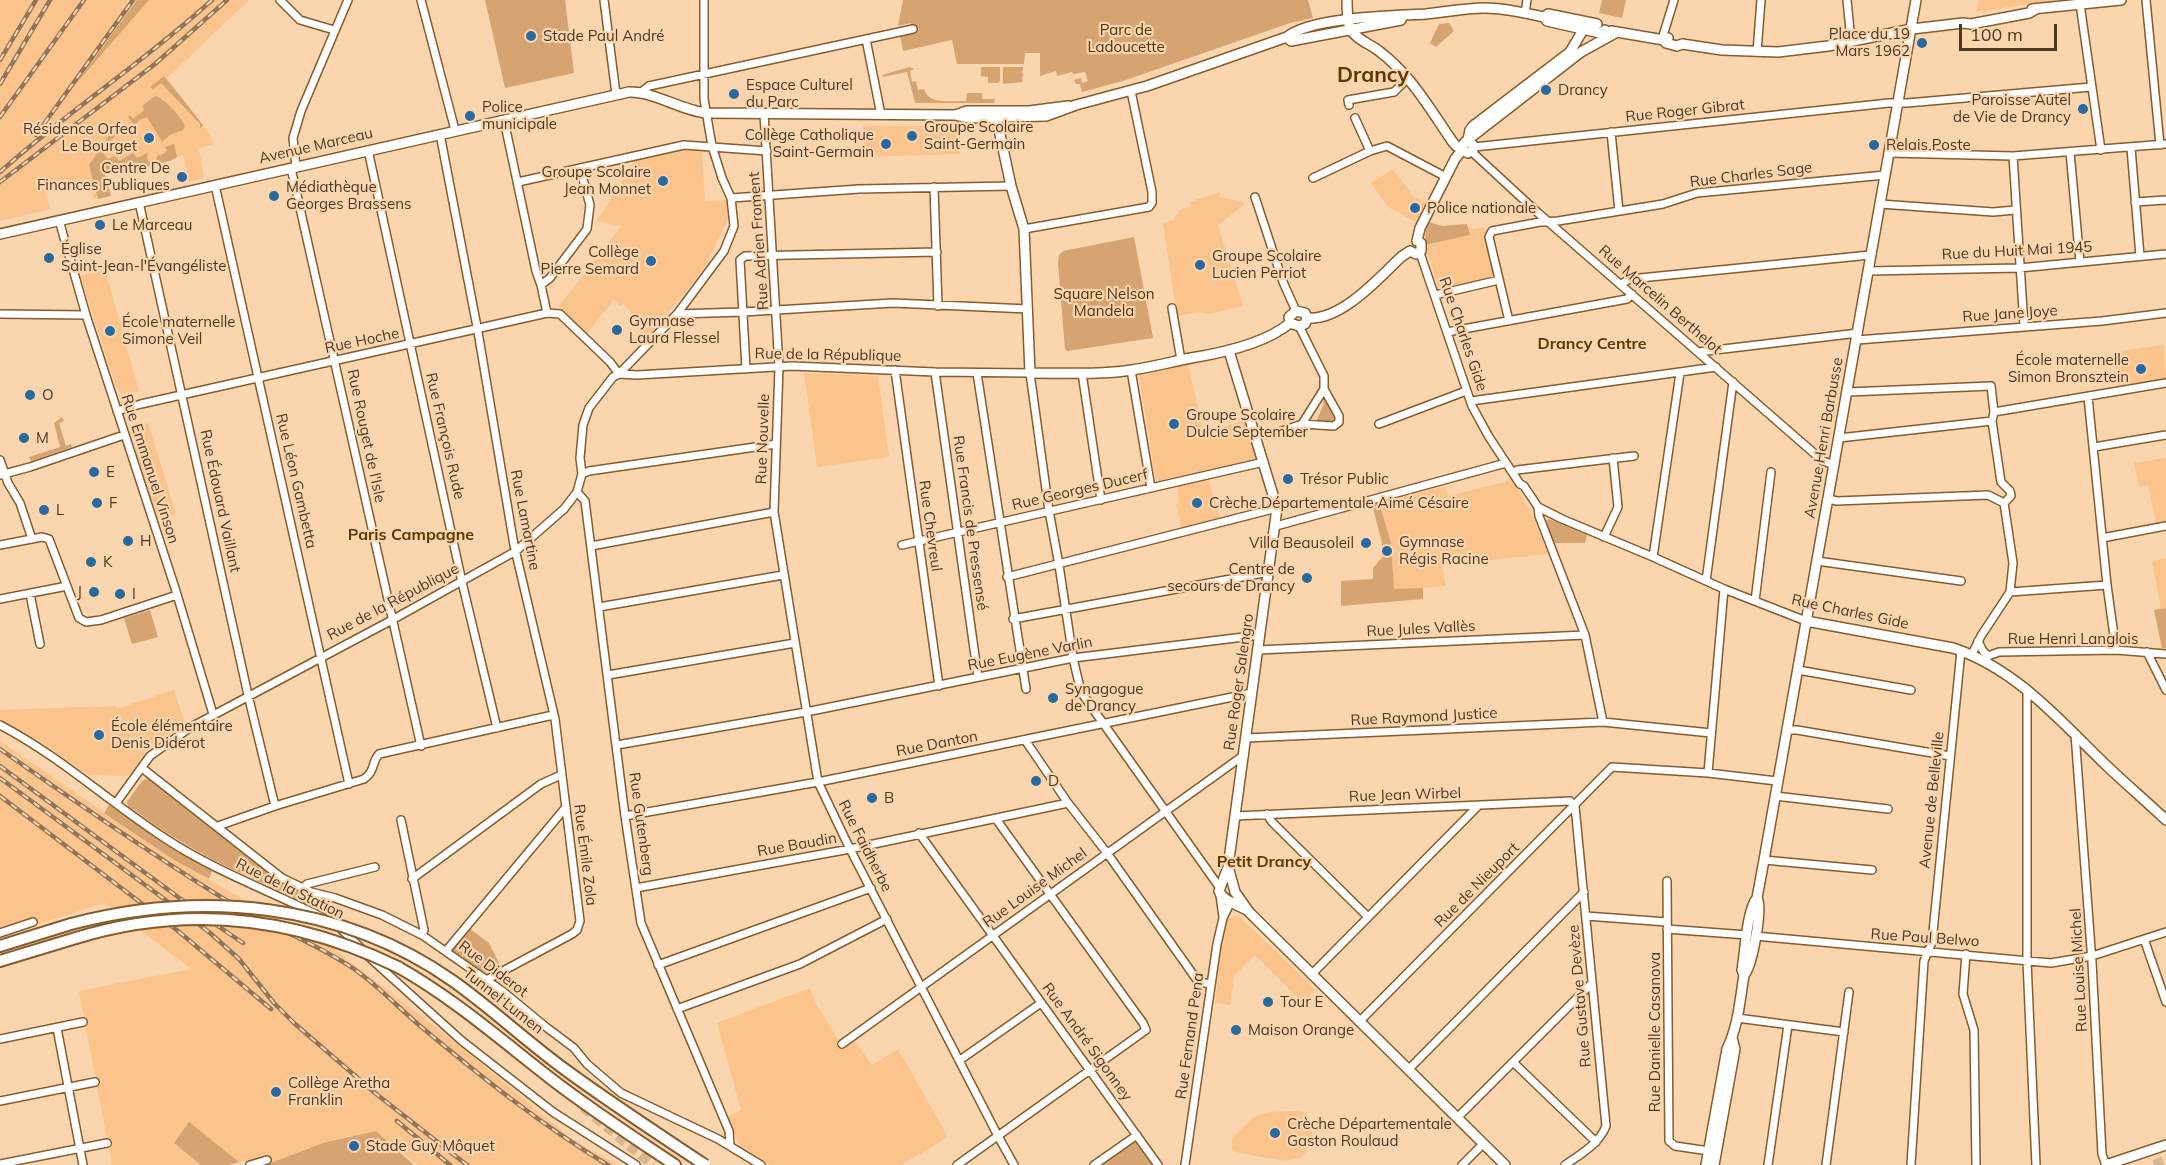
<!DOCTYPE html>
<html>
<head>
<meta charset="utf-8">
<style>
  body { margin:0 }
  #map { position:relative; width:2166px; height:1165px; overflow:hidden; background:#fbd5ad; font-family:Mulish,sans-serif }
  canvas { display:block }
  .scale { position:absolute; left:1959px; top:24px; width:98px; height:27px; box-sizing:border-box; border:3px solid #4c3925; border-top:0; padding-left:8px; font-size:18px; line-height:21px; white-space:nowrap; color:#4c3925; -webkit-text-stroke:4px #fbd5ad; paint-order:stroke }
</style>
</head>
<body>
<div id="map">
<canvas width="2166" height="1165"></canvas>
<div class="scale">100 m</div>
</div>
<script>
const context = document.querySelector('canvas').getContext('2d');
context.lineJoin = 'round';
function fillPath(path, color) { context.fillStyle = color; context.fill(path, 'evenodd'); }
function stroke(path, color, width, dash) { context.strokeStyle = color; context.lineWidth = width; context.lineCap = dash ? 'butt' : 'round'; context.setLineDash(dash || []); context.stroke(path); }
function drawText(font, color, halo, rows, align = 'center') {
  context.font = font + ' Mulish,sans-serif'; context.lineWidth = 4.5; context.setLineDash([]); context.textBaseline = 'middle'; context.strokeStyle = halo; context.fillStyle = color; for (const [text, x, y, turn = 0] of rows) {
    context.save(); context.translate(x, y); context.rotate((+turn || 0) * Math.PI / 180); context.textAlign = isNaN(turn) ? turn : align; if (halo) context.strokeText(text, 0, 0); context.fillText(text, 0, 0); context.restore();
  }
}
fillPath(new Path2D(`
  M0 0H249L167 78 203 125 214 143 199 149 204 178 189 182 183 155 170 161 105 175 111 196 94 199 86 179 43 187 51 209 0 221Z
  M1979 0H2056L1976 12Z
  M863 126H960V154L865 157Z
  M702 150 705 201 727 200 728 219 705 267 645 341 638 334 640 332 637 328 641 323 623 304 620 306 614 299 587 334 558 307 621 226 597 221 635 160 679 151Z
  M1393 169 1413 196 1426 203 1416 222 1388 207 1371 183Z
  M1220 192 1219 197 1244 202V205L1218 225 1243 306 1209 314 1200 312 1177 316 1163 223 1175 220V217L1181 209 1191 207 1190 202Z
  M1469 227 1474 229 1484 227 1494 274 1491 278 1443 290 1438 286 1425 245 1469 235Z
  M105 269 139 391 129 394 127 392 121 394 116 386 80 276Z
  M2164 345 2166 379 2119 386 2112 352Z
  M1188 363 1203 431 1221 428 1246 419 1258 456 1257 459 1158 481 1156 480 1139 375 1141 373Z
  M804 373 878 376 889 457 817 467Z
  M148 423 176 514 158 519 135 450 138 448 131 428Z
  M2166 458V523L2156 524 2148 485 2139 487 2134 463Z
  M1208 478 1220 518 1182 528 1176 505 1179 504 1177 485Z
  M1513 480 1530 511 1548 554 1442 565 1446 586 1394 590 1391 543 1380 504 1445 486 1448 496Z
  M2166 558V608L2161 609 2152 561Z
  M174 690 185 723 145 751 143 757 128 776 87 775 43 743 0 719V710L115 706 117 709Z
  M0 741 174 860 338 952 455 1042 573 1140 618 1165H418L376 1131 323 1143 265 1165H246L245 1161 239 1162 189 1123 174 1143 201 1165H112L79 991 191 969 105 903 0 936Z
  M1238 915 1315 990 1303 1003 1255 955 1234 976 1230 1005 1215 1003 1225 920Z
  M810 988 817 1006 844 1049 855 1041 872 1065 898 1049 948 1137 901 1165H771L740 1147 727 1117 741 1110 717 1023Z
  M1299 1111 1304 1112 1315 1140 1301 1158 1285 1161 1235 1152 1232 1148V1138L1254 1117 1269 1112Z`), '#fac48c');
fillPath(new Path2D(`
  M137 0H149L74 86Z
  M485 0H565L574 73 505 88Z
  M903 0H1308L1313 18 1290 23 1123 81 1082 92 1080 84H1076L1074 80 1081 78 1082 83 1088 81 1085 72 1073 74 1072 72 1057 76 1056 71 1040 76V53H1025L1024 64H957L952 40 903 51 900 36 914 33 911 23 898 26Z
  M1602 0H1626L1622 18 1599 13Z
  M1449 23 1454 31 1436 47 1430 43 1439 24Z
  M910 67 914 69 910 71 912 82 916 81 918 90 924 89C929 106 951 100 966 101L967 93H982V99H995L994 103H915L907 72 883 77 882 75Z
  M981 67H1000V81L998 83H988V77L981 76Z
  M1003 67H1023V71L1021 72 1023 73 1022 82 1003 84Z
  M164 76 203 125 200 128V124L161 83 153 89 150 87Z
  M155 96C165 98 180 116 185 126L183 130 170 135 162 142 147 117 139 120 135 126 128 117 130 115 133 119 144 110 142 106Z
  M117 130 120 133 105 144 106 146 103 149 102 152 108 159 115 156 119 161 133 153 137 158 147 153 148 162 155 161 159 154 160 156 167 151 165 147 174 144 177 157 170 161 105 175 111 196 98 199 89 165 112 131Z
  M1429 222 1442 226 1467 224 1470 235 1425 245 1426 228Z
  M1134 237 1153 338 1067 351 1065 349 1058 263 1059 255 1063 251Z
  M1324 396H1326L1331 411 1337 416 1335 423 1318 421 1315 424 1323 406Z
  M62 417 64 421 59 423 66 446 71 444 72 447 31 461 29 457 60 447 54 423Z
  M1379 502 1391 543 1394 589 1423 588V599L1341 606V581L1373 579V568L1383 556 1382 543 1372 504Z
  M1549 519 1587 535 1585 543H1554L1545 521Z
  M2166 608V648H2162L2154 610Z
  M150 610 158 637 132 644 124 618Z
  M148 778 281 880 314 897 312 907C289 894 264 884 241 873 205 857 164 833 133 809L132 811 128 807 127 802 142 781Z
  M109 805 167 846 212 871 209 879 174 860 104 813Z
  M469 928 489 943 501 967 485 973 463 958V954L461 957 453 951V948Z
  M189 1122 239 1162 229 1165H201L174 1143Z
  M376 1131 414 1165H265L323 1143Z
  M1134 1142 1137 1143 1153 1165H1102Z`), '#d5a471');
stroke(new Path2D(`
  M1264 437 1274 434`), '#d8b692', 7, [7, 3.5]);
stroke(new Path2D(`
  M583 1107 653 1165
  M2154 1165 2166 1161`), '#d8b692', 10, [10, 5]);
const minor = new Path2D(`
  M280 0 300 20 334 30
  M421 0 455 130
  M604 0 616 94
  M1847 0 1851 41
  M2146 0 2160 145
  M2080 4 2101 150
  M1525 13 1527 0
  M866 39 881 115
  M1662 39 1674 0
  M1757 52 1761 0
  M640 93 649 86 913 29
  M1349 105 1348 100 1394 92 1408 78
  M764 114 779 367 774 512 818 782 850 849 998 1136 1014 1165
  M1355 118 1370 151
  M504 120 536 271 541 285 547 313
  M1611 132 1619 211
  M440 134 478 332 514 545 555 719 580 921 577 930 572 934 486 980
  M1474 147 1889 103H1907L2091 87
  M2131 148 2140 256
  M368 150 462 582 497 728
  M1472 152 1537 212 1823 461 1834 465
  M2070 152 2080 262
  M1889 153 2013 156 2166 144
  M2013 156 2024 326
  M296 167 293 138 301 111 348 0
  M291 168 421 746
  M1313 178 1370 151 1387 146 1446 177
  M518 182 684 145 767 151
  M215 185 349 784
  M934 187 938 306
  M1255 197 1283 282 1296 311
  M731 198 859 189 1011 186
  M139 202 248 695 275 806
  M2135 202 2166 200
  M1880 204 1993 212 2015 210
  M59 220 86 315 175 588 213 714
  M1024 229 1149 207 1152 203V192L1131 91
  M1420 253 1472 406 1489 437 1520 484 1524 486 1538 507 1562 519 1653 557 1724 589 1806 621
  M1869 271 2019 268 2166 254
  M1621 284 1630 279 1870 255
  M541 285 550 278 587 229 590 205 580 168
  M1435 295 1499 280
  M1172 308 1181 360
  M0 314 86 315
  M677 314 743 312 893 303 1028 309
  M1509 321 1489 237 1492 231 1540 222 1558 221 1663 204 1697 193 1885 175
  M1447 332 1627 299 1632 294
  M1857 340 2102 321 2166 313
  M1698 352 1858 333
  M746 369 740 260 745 256 937 252
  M895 370 939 686
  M1131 370 1151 488
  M935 372 978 677
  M977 373 1026 689
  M1082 373 1101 500
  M2088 397 2107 585 2116 650
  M1471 401 1716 367
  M117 411 141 404 547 313 560 314 610 362 619 374 677 314 724 251 734 226 731 198 722 178 712 146 704 99V0
  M1994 412 2166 383
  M1302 424 1324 389
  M1379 424 1466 391
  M1274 434 1302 424 1334 426 1339 422V416L1324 389V376L1299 326
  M1839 438 1992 421
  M2094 447 2166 435
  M0 460 8 483 20 503 32 539
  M1513 473 1517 470 1634 456
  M582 474 589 471 776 444
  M0 475 30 467 124 435
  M577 492 585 501 625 816 641 923 729 1131 730 1146
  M1828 499 1837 501 1988 495 2004 503 2011 496 2010 491 2001 482 1992 421 1994 412 1991 386 1848 392
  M1538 507 1539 516 1585 635 1603 722
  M1276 526 1506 463
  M1604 537 1618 507 1613 458
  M2102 538 2166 526
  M0 545 42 537 49 539 79 618 86 622 101 620 177 595
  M902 545 1264 462
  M591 546 774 512
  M1653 557 1680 373
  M1817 561 1961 581
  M1007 577 1277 508
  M1706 581 1733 382
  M2010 592 2107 585
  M30 594 40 644
  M0 599 62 587
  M1755 601 1771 472
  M599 607 783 575
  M1013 619 1269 572
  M1978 641 1983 651 1988 656
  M1258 650 1585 635
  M2147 652 2166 690
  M1972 654 1981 636 2010 592 2013 563 2004 503
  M1984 662 1988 656 1999 652 2116 650 2166 654
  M1798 670 1911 690
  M608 675 795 643
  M2027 689V961L2036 1165
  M0 725C60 756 110 803 166 839 215 871 270 891 322 917
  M1787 730H1797L1950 756
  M2075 734 2092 962 2102 1154 2106 1165
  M1246 738 1603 722 1711 733
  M1025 740 1068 803 1107 853 1197 980 1199 982 1211 984
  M617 745 806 712 1073 658 1260 635
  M142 768 282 878 311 892 335 898 382 915 422 935 501 990 546 1027 574 1048 587 1064 621 1093 718 1139 761 1165
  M1708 773 1724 589
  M1775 796 1888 809
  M116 803 150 756 191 727 392 620 516 551 564 509 577 492 582 474 580 458 583 425 589 408 613 377 619 374 637 375 792 366 935 372 1030 373 1049 511 1059 565 1073 658 1081 692 1220 888
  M1267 814 1272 822 1368 917
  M625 816 818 782 1252 693
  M1235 816 1570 801 1575 806
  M401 820 424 930 422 935
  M218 826 275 806 364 779C376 770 371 763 379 754L553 715
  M919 833 1158 1165
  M1764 860 1872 870
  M412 879 541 784 561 775
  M1667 881 1669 1141 1675 1146 1709 1151
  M303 888 307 884 375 867
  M636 888 850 849 1068 803
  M1220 895 1223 917
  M1586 916 1667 922
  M1667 929 1747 935
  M342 930 362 949
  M0 933 33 922
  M1755 936 2051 963 2092 956 2166 932
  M2144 939 2166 1002
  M446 951 566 807
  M1966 954 1963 994 1974 1030 1976 1165
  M369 957 462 1041 553 1112 636 1165
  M658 965 871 888
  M1311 975 1478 806
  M677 1009 800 964 887 919
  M1737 1018 1844 1032
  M1359 1022 1612 767 1708 773 1777 781
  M57 1028 83 1165
  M0 1039 83 1022
  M842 1044 1244 755
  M960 1060 1041 1003
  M1513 1062 1596 1142
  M1408 1070 1584 892
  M0 1101 95 1082
  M1457 1118 1591 984
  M0 1164 107 1143
  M250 1165 267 1160
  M957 1165 1146 1030 1143 1023 996 819
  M1094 1165 1137 1135
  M1185 1165 1217 944 1223 918 1231 901
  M1462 1165 1483 1144
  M1565 1165C1581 1154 1599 1144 1606 1126L1575 806
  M1768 1165 1788 1025
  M1826 1165 1849 992
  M1911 1165 1924 961 1932 942 1961 651`);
const major = new Path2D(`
  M1347 0C1347 9 1347 19 1350 28 1355 39 1370 44 1379 51 1411 75 1430 109 1452 141L1456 146 1462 147
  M2032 9 2121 0
  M1544 17 1548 14 1597 24
  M1611 31 1664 40 1668 38
  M1287 37 1291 41 1401 20
  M1664 40 1666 43 1677 46 1682 44 1722 50 1778 52 1828 46 1912 29 1963 23 1971 24 2029 13 2036 9
  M992 111 998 125 1011 186 1024 229 1030 373C1064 373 1098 375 1132 370 1152 367 1171 362 1191 358 1222 353 1265 344 1290 323
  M955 115 967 111H1029L1068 106
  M1468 140 1470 130 1473 126 1570 52 1583 30 1596 24
  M1462 147 1465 142 1581 52 1617 32
  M1462 150 1468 153 1473 150V145L1468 141
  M0 234 629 92C652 91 681 110 706 113L955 115 967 118 1046 116 1076 105 1147 86 1287 37C1310 17 1394 16 1426 14 1446 12 1465 8 1485 8 1505 8 1525 13 1544 17L1547 21 1600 33 1605 30
  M1417 241 1420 228 1455 159 1462 150
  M1410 251 1416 254 1421 251V243L1417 241
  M1307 318C1341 321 1378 279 1401 257L1410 251
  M1290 323 1289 317 1296 311 1305 313 1307 318
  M1290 323 1299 326 1305 324 1307 318
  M1229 351 1277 508 1228 867 1219 891C1223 901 1238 905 1247 910
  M1806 621 1953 648C2017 669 2061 722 2108 767 2127 785 2147 802 2166 820
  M1229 870 1235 892 1249 912 1505 1165
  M1744 975C1752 967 1763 908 1757 898
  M1706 1165 1727 1049C1738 1027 1740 1000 1744 975L1742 970C1745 953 1747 909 1757 898L1764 860 1916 0
  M1714 1165 1735 1049 1732 1038
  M2106 1165 2166 1145`);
const highway = new Path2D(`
  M0 946 71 924
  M0 961 76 938
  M398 967C453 998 500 1039 550 1078 590 1109 633 1137 675 1165`);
stroke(minor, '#865c2c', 10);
stroke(major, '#865c2c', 12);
stroke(highway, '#865c2c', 14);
stroke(minor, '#fff', 7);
stroke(major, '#fff', 9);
stroke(highway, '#fff', 10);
const rail = new Path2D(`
  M0 60 36 0
  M0 84 50 0
  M0 117 84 0
  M36 135 133 0
  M0 172C68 111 144 62 212 0
  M0 182 155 64 227 0
  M0 749C77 803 154 856 234 905 273 928 316 943 354 969 377 985 397 1006 419 1025 479 1075 541 1125 608 1165
  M0 766 212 922 243 943
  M0 778 209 932 239 959 274 1003 294 1023 375 1093 467 1165
  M0 796 178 931 271 1009
  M397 1121 450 1165`);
stroke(rail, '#90755a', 4.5);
stroke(rail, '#fbd5ad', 2, [7]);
const highwayBridge = new Path2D(`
  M71 924C201 890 341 902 453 981 491 1008 525 1040 563 1068 609 1102 657 1133 705 1165
  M76 938C187 904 293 916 398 967`);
stroke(highwayBridge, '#865c2c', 14, []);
stroke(highwayBridge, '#fff', 10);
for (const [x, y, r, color] of [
  [531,36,6,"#28699f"],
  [1922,43,6,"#28699f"],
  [1546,90,6,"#28699f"],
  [734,94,6,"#28699f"],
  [2083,109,6,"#28699f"],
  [470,116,6,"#28699f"],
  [912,136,6,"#28699f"],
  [149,138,6,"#28699f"],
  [886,144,6,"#28699f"],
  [1874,145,6,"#28699f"],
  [182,177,6,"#28699f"],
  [663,181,6,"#28699f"],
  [274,196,6,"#28699f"],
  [1415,208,6,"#28699f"],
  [100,225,6,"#28699f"],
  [49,258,6,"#28699f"],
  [651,261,6,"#28699f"],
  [1200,265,6,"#28699f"],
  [617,330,6,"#28699f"],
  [110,331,6,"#28699f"],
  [2141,369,6,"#28699f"],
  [30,395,6,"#28699f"],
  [1174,424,6,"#28699f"],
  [24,438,6,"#28699f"],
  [94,472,6,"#28699f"],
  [1288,479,6,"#28699f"],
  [97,503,6,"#28699f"],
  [1197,503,6,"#28699f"],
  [44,510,6,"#28699f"],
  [128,541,6,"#28699f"],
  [1366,543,6,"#28699f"],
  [1387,551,6,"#28699f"],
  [91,562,6,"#28699f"],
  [1307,578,6,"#28699f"],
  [94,592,6,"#28699f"],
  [120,594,6,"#28699f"],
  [1053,698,6,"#28699f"],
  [99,735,6,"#28699f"],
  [1036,781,6,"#28699f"],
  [872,798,6,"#28699f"],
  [1268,1002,6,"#28699f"],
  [1236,1030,6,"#28699f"],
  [276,1092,6,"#28699f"],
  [1275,1133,6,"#28699f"],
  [354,1146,6,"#28699f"]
]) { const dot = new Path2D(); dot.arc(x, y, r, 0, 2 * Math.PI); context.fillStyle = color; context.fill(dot); stroke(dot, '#fbd5ad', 2); }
drawText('15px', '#53330b', '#fbd5ad', [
  ["Parc de",1126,30],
  ["Ladoucette",1126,47],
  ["Square Nelson",1104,294],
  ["Mandela",1104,311]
]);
drawText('15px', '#4c3925', '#fbd5ad', [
  ["Place du 19",1910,34,"right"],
  ["Mars 1962",1910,51,"right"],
  ["Stade Paul André",543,36],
  ["Espace Culturel",746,85],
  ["du Parc",746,102],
  ["Drancy",1558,90],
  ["Paroisse Autel",2071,100,"right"],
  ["de Vie de Drancy",2071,117,"right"],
  ["Police",482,107],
  ["municipale",482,124],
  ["Groupe Scolaire",924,127],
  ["Saint-Germain",924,144],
  ["Résidence Orfea",137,129,"right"],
  ["Le Bourget",137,146,"right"],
  ["Collège Catholique",874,135,"right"],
  ["Saint-Germain",874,152,"right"],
  ["Relais Poste",1886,145],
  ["Centre De",170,168,"right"],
  ["Finances Publiques",170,185,"right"],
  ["Groupe Scolaire",651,172,"right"],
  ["Jean Monnet",651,189,"right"],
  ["Médiathèque",286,187],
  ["Georges Brassens",286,204],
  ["Police nationale",1427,208],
  ["Le Marceau",112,225],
  ["Église",61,249],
  ["Saint-Jean-l'Évangéliste",61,266],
  ["Collège",639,252,"right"],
  ["Pierre Semard",639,269,"right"],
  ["Groupe Scolaire",1212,256],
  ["Lucien Perriot",1212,273],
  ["Gymnase",629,321],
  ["Laura Flessel",629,338],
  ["École maternelle",122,322],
  ["Simone Veil",122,339],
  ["École maternelle",2129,360,"right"],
  ["Simon Bronsztein",2129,377,"right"],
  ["O",42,395],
  ["Groupe Scolaire",1186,415],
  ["Dulcie September",1186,432],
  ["M",36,438],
  ["E",106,472],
  ["Trésor Public",1300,479],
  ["F",109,503],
  ["Crèche Départementale Aimé Césaire",1209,503],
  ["L",56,510],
  ["H",140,541],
  ["Gymnase",1399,542],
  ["Régis Racine",1399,559],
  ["Villa Beausoleil",1354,543,"right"],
  ["K",103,562],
  ["Centre de",1295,569,"right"],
  ["secours de Drancy",1295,586,"right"],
  ["J",82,592,"right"],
  ["I",132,594],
  ["Synagogue",1065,689],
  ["de Drancy",1065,706],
  ["École élémentaire",111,726],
  ["Denis Diderot",111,743],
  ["D",1048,781],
  ["B",884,798],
  ["Tour E",1280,1002],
  ["Maison Orange",1248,1030],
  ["Collège Aretha",288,1083],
  ["Franklin",288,1100],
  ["Crèche Départementale",1287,1124],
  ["Gaston Roulaud",1287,1141],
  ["Stade Guy Môquet",366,1146]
], 'left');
drawText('15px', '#4c3925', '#fbd5ad', [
  ["Rue Roger Gibrat",1685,111,-6],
  ["Avenue Marceau",316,146,-13],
  ["Rue Charles Sage",1751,175,-7],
  ["Rue Adrien Froment",759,241,-94],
  ["Rue du Huit Mai 1945",2017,251,-3],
  ["Rue Marcelin Berthelot",1660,300,41],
  ["Rue Jane Joye",2010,314,-4],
  ["Rue Charles Gide",1463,334,71],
  ["Rue Hoche",362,341,-12],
  ["Rue de la République",828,355,1],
  ["Rue Rouget de l'Isle",366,436,78],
  ["Rue François Rude",445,436,77],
  ["Avenue Henri Barbusse",1824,438,-80],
  ["Rue Nouvelle",763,439,-88],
  ["Rue Emmanuel Vinson",150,469,72],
  ["Rue Léon Gambetta",296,481,77],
  ["Rue Georges Ducerf",1080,490,-13],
  ["Rue Édouard Vaillant",220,501,78],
  ["Rue Lamartine",525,520,79],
  ["Rue Francis de Pressensé",970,523,82],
  ["Rue Chevreul",930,526,82],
  ["Rue de la République",393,602,-28],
  ["Rue Charles Gide",1850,612,12],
  ["Rue Jules Vallès",1421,629,-3],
  ["Rue Henri Langlois",2073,639],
  ["Rue Eugène Varlin",1030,654,-11],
  ["Rue Roger Salengro",1239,682,-82],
  ["Rue Raymond Justice",1424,717,-3],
  ["Rue Danton",937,744,-11],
  ["Rue Jean Wirbel",1405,795,-2],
  ["Avenue de Belleville",1932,800,-84],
  ["Rue Gutenberg",641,824,82],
  ["Rue Baudin",797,845,-10],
  ["Rue Faidherbe",865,846,63],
  ["Rue Émile Zola",585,855,83],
  ["Rue de Nieuport",1477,885,-45],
  ["Rue Louise Michel",1035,888,-36],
  ["Rue de la Station",290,889,26],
  ["Rue Paul Belwo",1925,938,4],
  ["Rue Diderot",493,969,37],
  ["Rue Louise Michel",2079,970,-93],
  ["Rue Gustave Devèze",1580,996,-95],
  ["Tunnel Lumen",503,1001,38],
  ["Rue Danielle Casanova",1655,1032,-90],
  ["Rue Fernand Pena",1190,1036,-82],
  ["Rue André Sigonney",1087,1042,54]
]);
drawText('bold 16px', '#5f3800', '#fbd5ad', [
  ["Drancy Centre",1592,344],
  ["Paris Campagne",411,535],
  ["Petit Drancy",1264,862]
]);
drawText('bold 21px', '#5f3800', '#fbd5ad', [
  ["Drancy",1373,76]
]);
</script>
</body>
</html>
